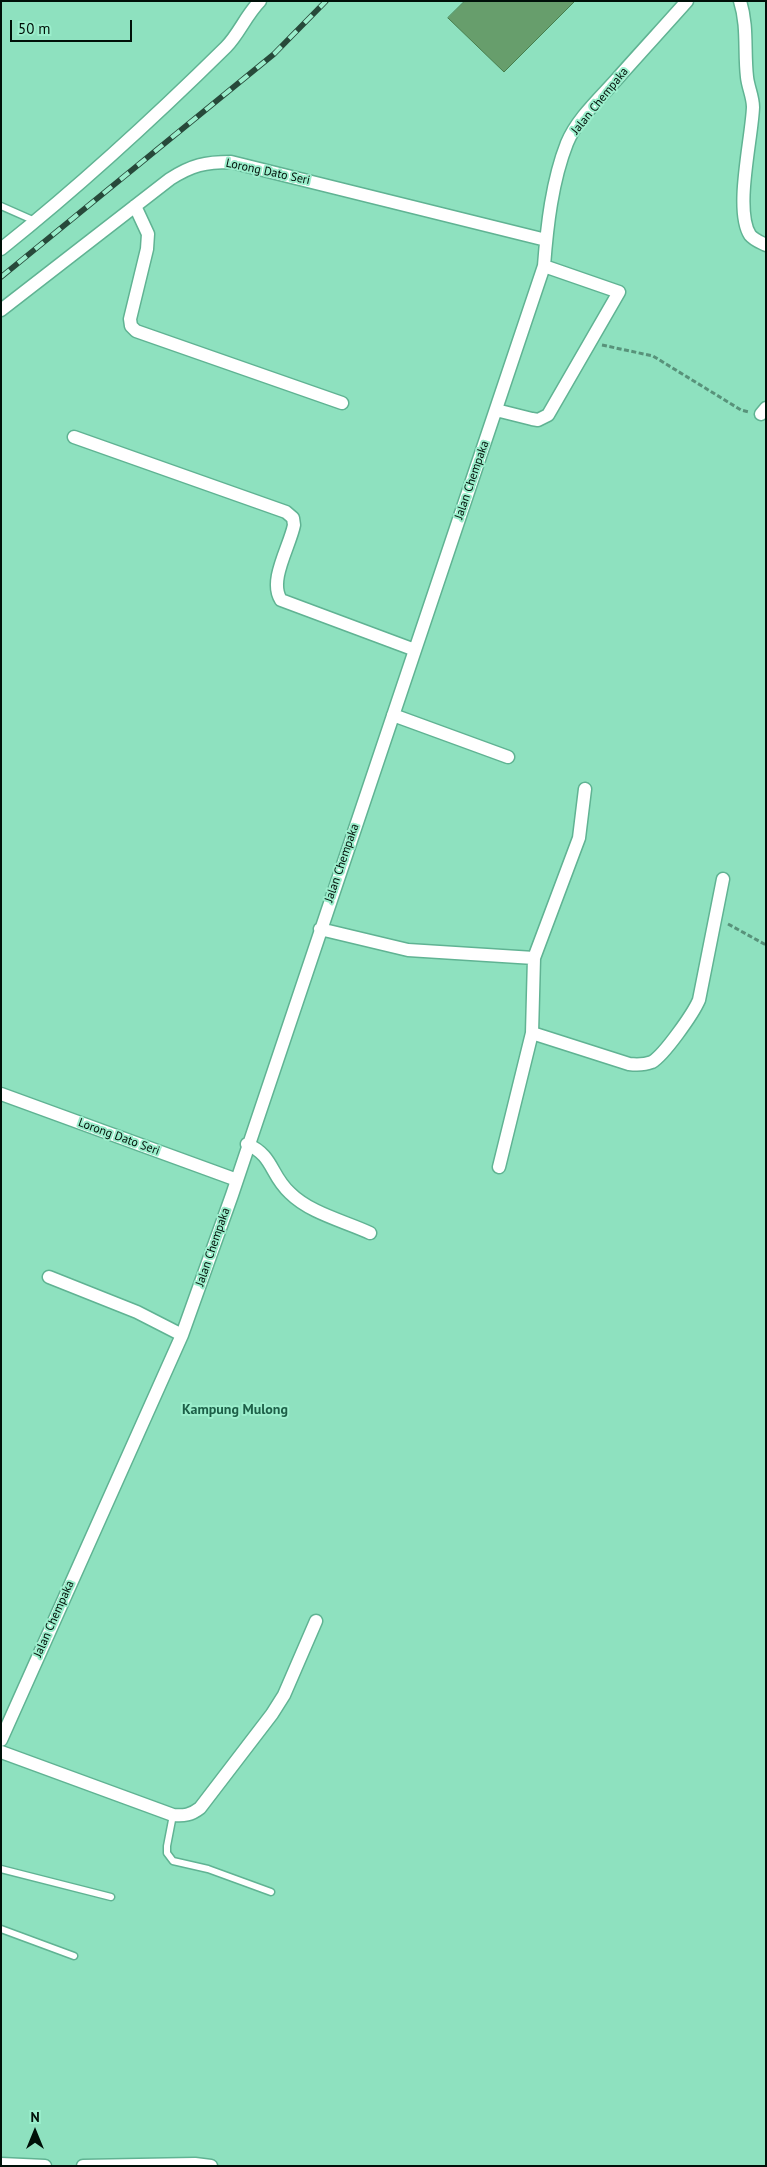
<!DOCTYPE html>
<html>
<head>
<meta charset="utf-8">
<style>
  body { margin:0 }
  #map { position:relative; width:767px; height:2167px; overflow:hidden; background:#8ee1bf; font-family:"PT Sans",sans-serif }
  canvas { display:block }
  .frame { position:absolute; inset:0; border:2px solid #001008; pointer-events:none }
  .north { position:absolute; left:10px; top:2107px; width:50px; height:50px; -webkit-text-stroke:4px #9beecc; paint-order:stroke; rotate:0deg; font-size:14px; font-weight:700; line-height:20px; text-align:center; color:#001008 }
  .north::after { content:''; display:block; margin:auto; width:18px; height:22px; background:#001008; clip-path:polygon(50% 0,100% 100%,50% 72%,0 100%) }
  .scale { position:absolute; left:10px; top:20px; width:122px; height:22px; box-sizing:border-box; border:2px solid #001008; border-top:0; padding-left:6px; font-size:15px; line-height:18px; white-space:nowrap; color:#001008; -webkit-text-stroke:4px #9beecc; paint-order:stroke }
</style>
</head>
<body>
<div id="map">
<canvas width="767" height="2167"></canvas>
<div class="frame"></div>
<div class="north">N</div>
<div class="scale">50 m</div>
</div>
<script>
const context = document.querySelector('canvas').getContext('2d');
context.lineJoin = 'round';
function fillPath(path, color) { context.fillStyle = color; context.fill(path, 'evenodd'); }
function stroke(path, color, width, dash) { context.strokeStyle = color; context.lineWidth = width; context.lineCap = dash ? 'butt' : 'round'; context.setLineDash(dash || []); context.stroke(path); }
function drawText(font, color, halo, rows, align = 'center') {
  context.font = font + ' "PT Sans",sans-serif'; context.lineWidth = 4; context.setLineDash([]); context.textBaseline = 'middle'; context.strokeStyle = halo; context.fillStyle = color; for (const [text, x, y, turn = 0] of rows) {
    context.save(); context.translate(x, y); context.rotate((+turn || 0) * Math.PI / 180); context.textAlign = isNaN(turn) ? turn : align; if (halo) context.strokeText(text, 0, 0); context.fillText(text, 0, 0); context.restore();
  }
}
const building = new Path2D(`
  M465 1H575L504 72 448 18Z`);
fillPath(building, '#679e6c');
stroke(building, '#477d4c', 1);
const lane = new Path2D(`
  M1 206 35 221
  M173 1815 167 1846V1853L173 1861 208 1869 271 1892
  M1 1869 111 1897
  M1 1929 74 1956`);
const street = new Path2D(`
  M740 1C748 26 744 51 747 77 748 87 753 97 753 107 752 138 734 210 750 235 754 240 760 242 766 245
  M135 206 148 234 147 249 130 319 131 326 136 331 342 403
  M1 249C80 186 154 118 226 47 239 34 246 15 260 1
  M1 310 170 179C192 165 205 162 231 162L546 240
  M496 410 532 419 538 420 548 415 619 292 544 266
  M761 414 766 408
  M74 437 286 512 293 518 294 525C290 546 268 581 281 600L415 650
  M393 715 508 757
  M320 929 408 950 534 958
  M532 1033 629 1064C637 1065 644 1065 652 1062 664 1055 693 1014 699 1000L723 879
  M1 1094 237 1180
  M247 1144C274 1156 270 1175 290 1193 310 1213 344 1221 370 1233
  M499 1167 532 1033 534 958 579 838 585 789
  M49 1277 137 1312 182 1335
  M1 1740 182 1335 232 1195 544 266C547 226 552 181 567 143 577 119 599 99 616 80 639 54 663 28 687 1
  M1 1752 173 1815C184 1816 191 1815 200 1808L272 1714 284 1695 316 1621
  M1 2164 45 2166
  M83 2166 195 2164 211 2166`);
stroke(lane, '#60b393', 9);
stroke(street, '#60b393', 15);
stroke(new Path2D(`
  M602 345 653 356 741 410 749 412
  M728 924 766 945`), '#58927a', 3, [5, 2.5]);
stroke(lane, '#fff', 6);
stroke(street, '#fff', 12);
const rail = new Path2D(`
  M1 277 274 54 326 1`);
stroke(rail, '#27493a', 5.5);
stroke(rail, '#9beecc', 4, [11]);
drawText('12px', '#001008', '#9beecc', [
  ["Jalan Chempaka",600,101,-51],
  ["Lorong Dato Seri",268,172,12],
  ["Jalan Chempaka",472,480,-71],
  ["Jalan Chempaka",342,863,-71],
  ["Lorong Dato Seri",119,1137,20],
  ["Jalan Chempaka",213,1247,-71],
  ["Jalan Chempaka",54,1619,-66]
]);
drawText('bold 14px', '#1c5e47', '#9beecc', [
  ["Kampung Mulong",235,1410]
]);
</script>
</body>
</html>
